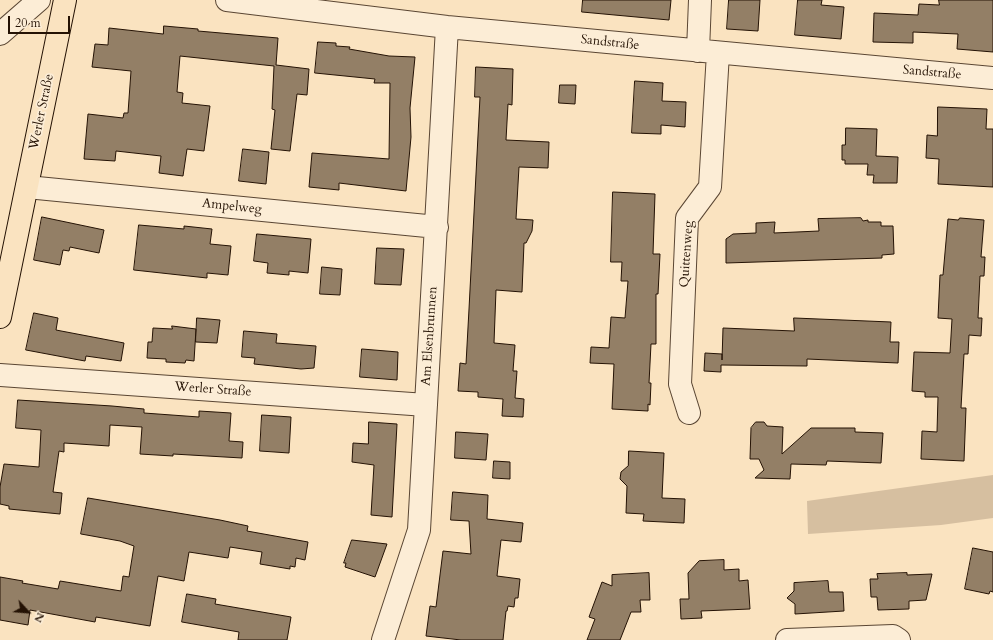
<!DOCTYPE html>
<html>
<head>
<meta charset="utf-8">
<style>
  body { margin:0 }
  #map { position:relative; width:993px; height:640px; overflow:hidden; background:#fae3c0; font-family:Cardo,serif }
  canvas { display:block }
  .north { position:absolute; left:8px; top:592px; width:40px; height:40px; -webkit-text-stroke:3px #fcedd6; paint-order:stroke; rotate:116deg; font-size:11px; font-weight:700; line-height:16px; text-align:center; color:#241204 }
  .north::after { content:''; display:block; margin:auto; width:14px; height:18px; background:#241204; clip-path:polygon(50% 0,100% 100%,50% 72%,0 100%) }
  .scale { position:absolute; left:8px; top:16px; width:62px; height:18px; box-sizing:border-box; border:2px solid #241204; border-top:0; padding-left:5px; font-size:12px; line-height:14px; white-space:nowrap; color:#241204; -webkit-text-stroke:3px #fcedd6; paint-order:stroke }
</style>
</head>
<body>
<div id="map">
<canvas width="993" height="640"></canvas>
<div class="north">N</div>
<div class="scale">20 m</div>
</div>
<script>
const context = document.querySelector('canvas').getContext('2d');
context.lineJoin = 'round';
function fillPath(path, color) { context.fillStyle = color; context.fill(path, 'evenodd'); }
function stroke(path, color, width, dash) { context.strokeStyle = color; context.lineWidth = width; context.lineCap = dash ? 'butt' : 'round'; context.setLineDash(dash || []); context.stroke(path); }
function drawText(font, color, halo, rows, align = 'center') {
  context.font = font + ' Cardo,serif'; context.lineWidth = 3.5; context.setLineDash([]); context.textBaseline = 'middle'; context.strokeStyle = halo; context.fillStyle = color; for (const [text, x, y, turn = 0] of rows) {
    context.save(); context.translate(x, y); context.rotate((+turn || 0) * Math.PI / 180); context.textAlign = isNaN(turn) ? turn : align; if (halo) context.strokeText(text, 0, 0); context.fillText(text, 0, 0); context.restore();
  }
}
fillPath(new Path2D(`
  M993 475V518L941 525 808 534 807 501Z`), '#d6bfa0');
const building = new Path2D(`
  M583 0H671L669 20 582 12Z
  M729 0H760L758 31 727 29Z
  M798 0H822L821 5 844 7 841 39 795 35Z
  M939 0H993V52L957 49 958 34 913 32V43L873 42 874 13 918 15 919 4 939 5Z
  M164 26 198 29V31L278 38 276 65 309 69 307 95 297 94 290 151 271 149 275 110 272 109 274 66 180 56 177 92 183 93 182 103 210 106 204 151 187 149 183 176 159 173 161 156 116 151 115 161 84 159 88 114 123 118 124 113H128L131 71 92 67 95 44 108 45 109 28 163 34Z
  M318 42 336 43V46L350 47 349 49 389 56 415 57 410 108 411 137 406 191 339 183V190L309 187 312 153 389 159 390 83H374L375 79 315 73Z
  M476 67 513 69 512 105 508 104 506 140 549 142 548 168 519 167 516 219 533 220 532 231 526 243H524L522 292 496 290 494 343 515 345 513 371H517L515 398 524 399 523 417 502 416 503 399 478 397V392L458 391 460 363 466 364 469 309 480 97H475Z
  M635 81 663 83 662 101 686 102 685 127 661 125V134L632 133Z
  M560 85H576L575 104 559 103Z
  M938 107 987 109 986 129H993V187L938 184 939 159 926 158 927 135 937 136Z
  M846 128 877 129 876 156 898 157 897 183H873L874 175H867L868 164H845V160H842V145H845Z
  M243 149 269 152 266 184 239 181Z
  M613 192 655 194 653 254H660L658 294H656V344H651L649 383H651L650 405 648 404V411L612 409 614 364 590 363 591 347 609 348 611 317 625 318 628 281H621L622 262H611Z
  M42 217 104 230 99 253 70 247 69 251 63 250 60 265 34 260Z
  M861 218 863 221 868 220V222H881V226H893L894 254 882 255V258L726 263V239L733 234 756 233V223L775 222 774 233 819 231 818 219Z
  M960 218 984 220 981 257H985L984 276H980L978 318H982L981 336 969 335 968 354H964L961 408H966L964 461 921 459 922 431 937 432 938 397H925V392L912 391 914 352 950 353 952 319 938 318 940 275H943L948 219 958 220Z
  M139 225 184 229V226L212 229 210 244 231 246 228 275 207 273V278L134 270Z
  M257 234 311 239 308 273 289 271V275L267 273 268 263 254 261Z
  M377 248 404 249 401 285 375 284Z
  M322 267 342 269 340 295 320 294Z
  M34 313 58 318 56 330 124 343 121 361 86 356 85 361 74 359 26 350Z
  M197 318 220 320 217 343 196 342Z
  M794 318 891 322 890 342H899L898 363 807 359V366L721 365V372L704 371 705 353 722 354V360L723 328 794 331Z
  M172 326 196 329 194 361 186 360 185 363 166 362V359L147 358 148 342H152L153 328 172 329Z
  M244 331 277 334 276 343 316 346 314 368 301 369 254 364 255 358 242 357Z
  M362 349 398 352 397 380 360 377Z
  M18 400 112 406 144 409V413L199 417V411L231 413 229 441 243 442 242 458 173 454V456L140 454 142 427 110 425 109 446 64 443V452L59 451 53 492 62 493 60 514 9 509V506L0 504V487L4 464 39 467 41 430 16 428Z
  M262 415 291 417 289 453 260 451Z
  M369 422 397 424 392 517 371 515 374 465 352 462 353 443 368 444Z
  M756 422H764L767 426 783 427 782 454 811 428H855V432L883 433 881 463 827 461 826 465 791 464 790 479 755 478 764 470 759 459H750L751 428Z
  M456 432 488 434 486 460 455 458Z
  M629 451 664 453 662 498 685 499 684 523 643 521 644 514 626 513 627 486 620 479 621 472 628 466Z
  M494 461 510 462V479L493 478Z
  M453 492 488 495 487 519 523 523 521 542 501 540 497 576 520 579 518 598H515L514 607 508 606 507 611H506L503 640H461L426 636 430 606 436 607 443 551 471 554 469 521 451 520Z
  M88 498 220 520 248 526 247 531 308 542 305 560 296 558 295 567 290 566V569L260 564 262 552 230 547 228 558 189 552 184 581 158 576 150 626 96 617 95 622 30 610 28 625 0 620V577L23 581 22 583 58 589 60 581 121 591 123 576 129 577 134 546 120 541 81 534Z
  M352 540 387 544 375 577 345 567 346 563H344Z
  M973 548 993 552V592L990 591 989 594 965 589Z
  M724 560V570L739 569V581L748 580 750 609 701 611 702 618 681 619 680 599H689L688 573 699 561Z
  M649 573 650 600H640L641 612H631L620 640H587L595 619 589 617 602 582 612 586V575Z
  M907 573V575L932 574 926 600 909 601V609L878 610 877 597H871L870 579H878L877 574Z
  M828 581 829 592H843L844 611 795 614V604L787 598 794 591V583Z
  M187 594 216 599 215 604 291 617 287 640H238L239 632 182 622Z`);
fillPath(building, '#937f66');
stroke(building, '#241204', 1);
const minor = new Path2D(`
  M227 0 447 27 993 78
  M0 34 39 0
  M698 51 700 0
  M27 187 437 227
  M0 375 426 405
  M689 413 680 384 687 218 710 187 718 53
  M383 640 419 530 447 27
  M787 640 893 636 899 640`);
const major = new Path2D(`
  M0 317 65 0`);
stroke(minor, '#5a4633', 24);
stroke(major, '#241204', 24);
stroke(minor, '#fcedd6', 22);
stroke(major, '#fae3c0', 22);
drawText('13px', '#241204', '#fcedd6', [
  ["Sandstraße",610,43,6],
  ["Sandstraße",932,73,5],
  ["Werler Straße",42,112,-78],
  ["Ampelweg",232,207,6],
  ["Quittenweg",687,254,-86],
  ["Am Elsenbrunnen",430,336,-86],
  ["Werler Straße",213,390,4]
]);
</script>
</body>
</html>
